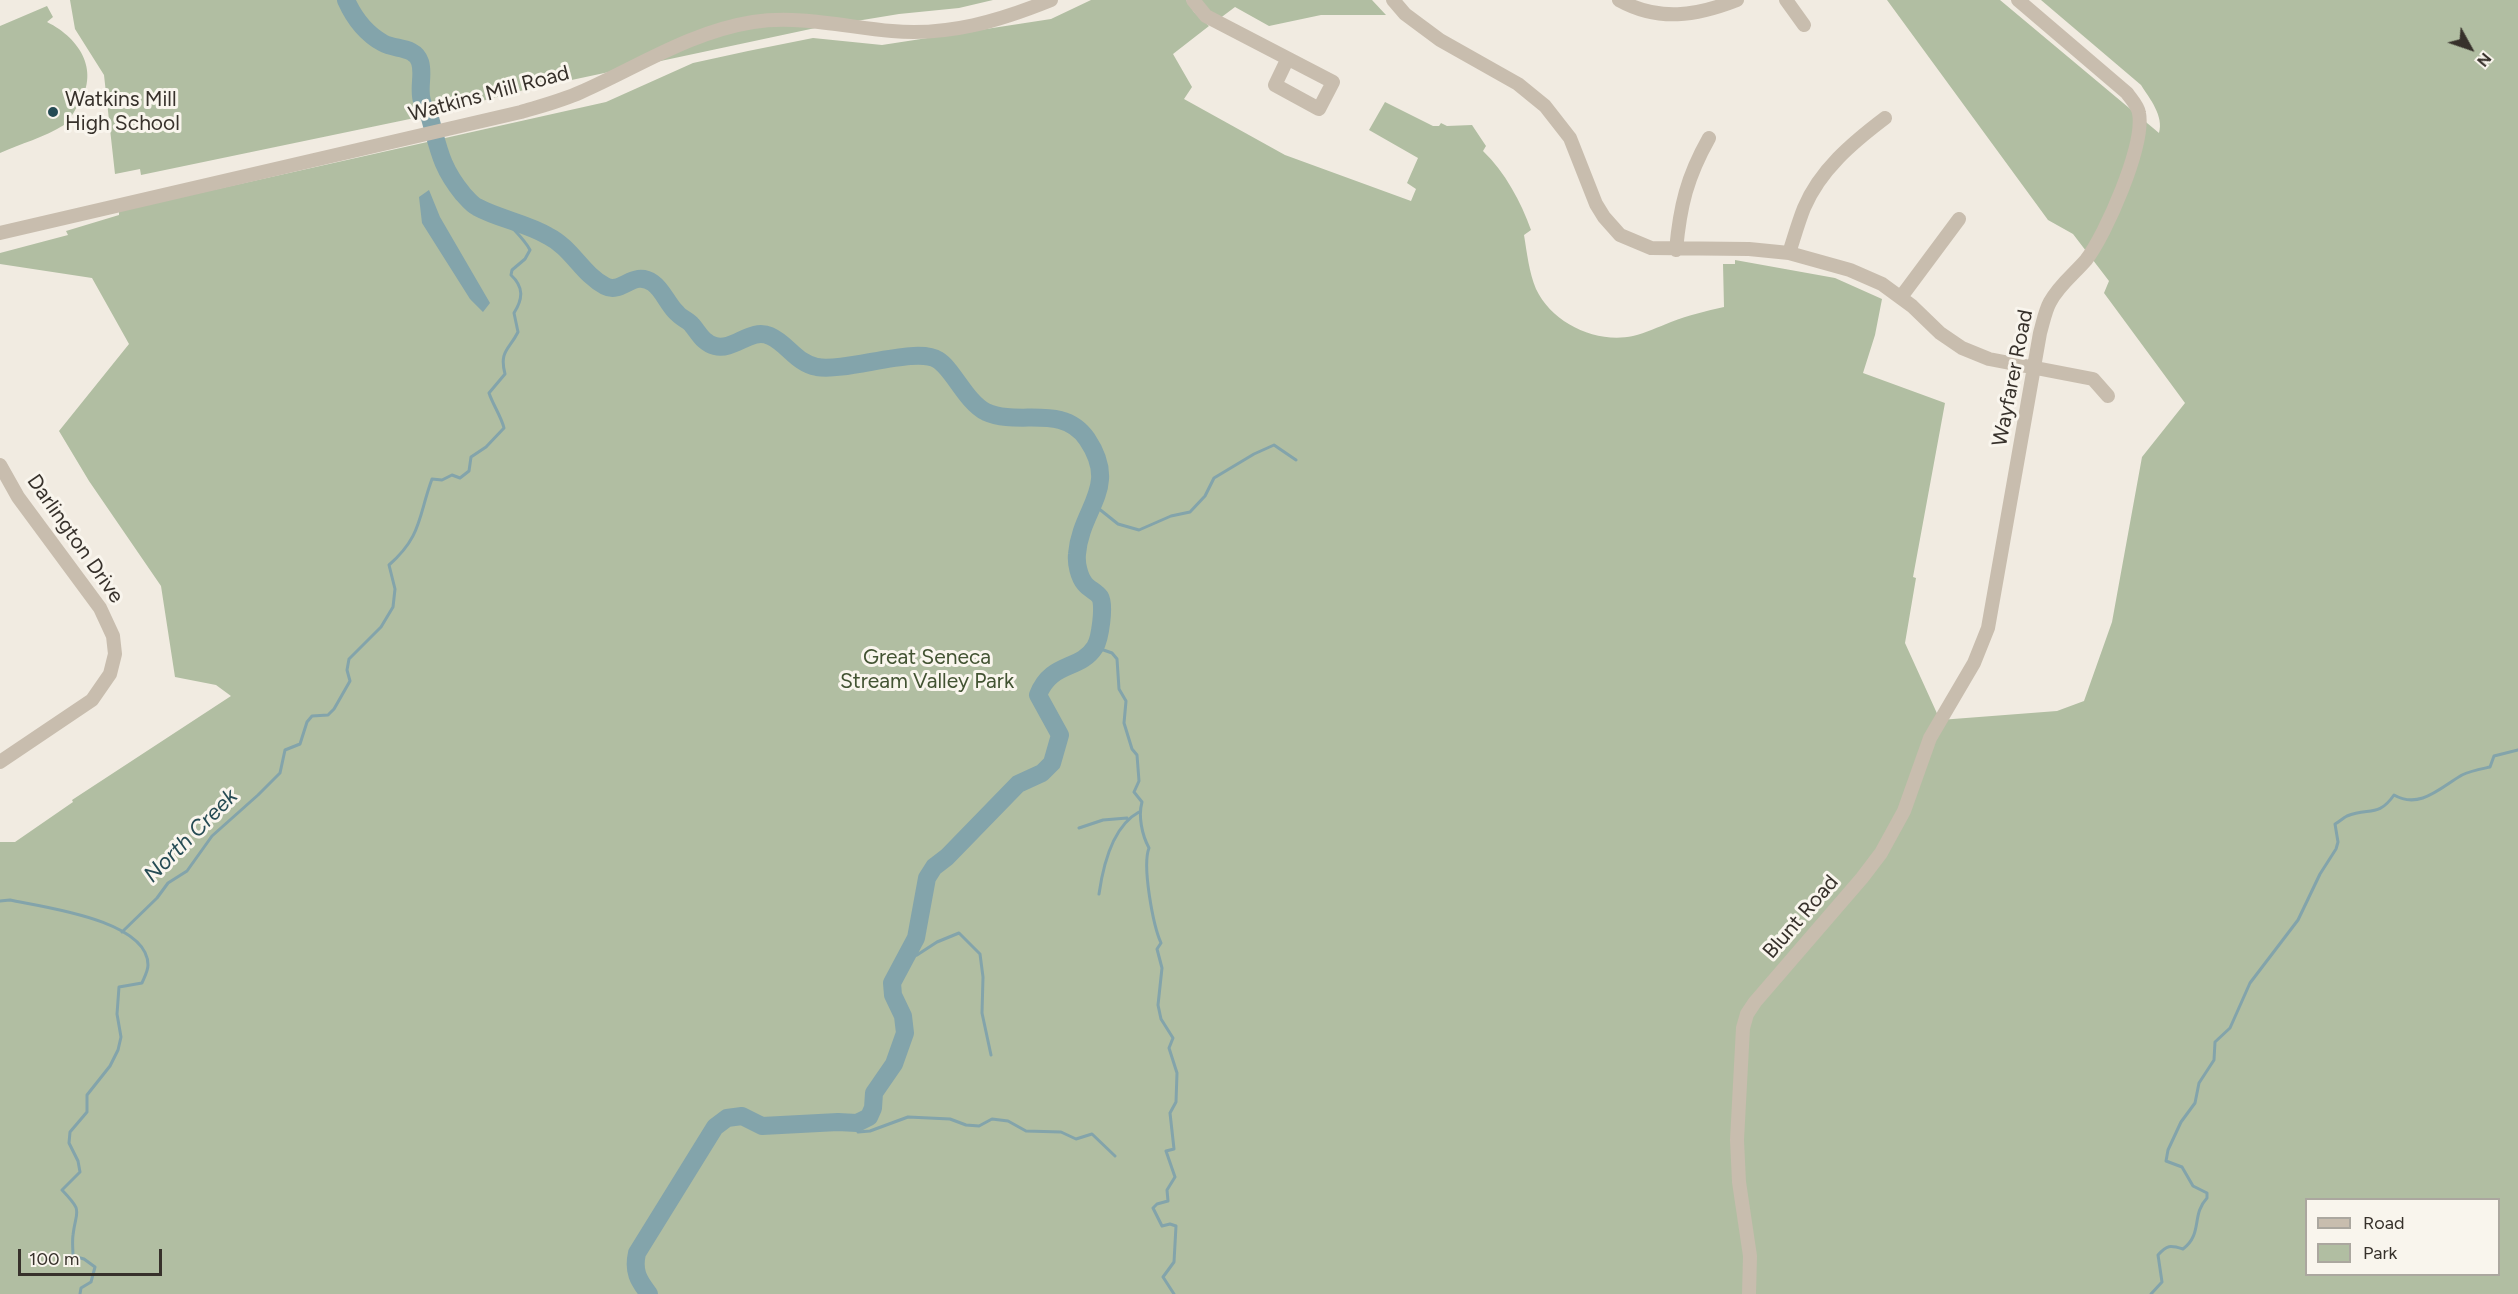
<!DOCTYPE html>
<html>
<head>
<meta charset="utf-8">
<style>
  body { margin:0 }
  #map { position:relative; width:2518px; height:1294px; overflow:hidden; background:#f1ebe1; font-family:Figtree,sans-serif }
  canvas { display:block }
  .legend { position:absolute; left:2305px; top:1198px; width:195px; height:78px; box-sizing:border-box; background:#f9f5ed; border:2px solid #aba79f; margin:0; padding:8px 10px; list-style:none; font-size:18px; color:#37312b }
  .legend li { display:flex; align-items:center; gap:12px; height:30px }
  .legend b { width:30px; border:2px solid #aba79f }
  .north { position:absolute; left:2440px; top:18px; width:60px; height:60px; -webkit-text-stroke:4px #f9f5ed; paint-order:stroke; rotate:130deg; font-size:16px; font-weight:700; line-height:24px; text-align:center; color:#37312b }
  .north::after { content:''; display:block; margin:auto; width:21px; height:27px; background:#37312b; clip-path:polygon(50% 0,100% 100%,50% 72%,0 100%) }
  .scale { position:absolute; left:18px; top:1249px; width:144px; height:27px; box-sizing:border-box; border:3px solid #37312b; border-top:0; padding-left:8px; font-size:18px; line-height:21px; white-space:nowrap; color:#37312b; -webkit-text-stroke:4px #f9f5ed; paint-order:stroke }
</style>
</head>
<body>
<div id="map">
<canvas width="2518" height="1294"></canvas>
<ul class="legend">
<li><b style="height:8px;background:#c8bdae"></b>Road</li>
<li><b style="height:16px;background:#b1bea2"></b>Park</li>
</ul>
<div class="north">N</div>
<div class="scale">100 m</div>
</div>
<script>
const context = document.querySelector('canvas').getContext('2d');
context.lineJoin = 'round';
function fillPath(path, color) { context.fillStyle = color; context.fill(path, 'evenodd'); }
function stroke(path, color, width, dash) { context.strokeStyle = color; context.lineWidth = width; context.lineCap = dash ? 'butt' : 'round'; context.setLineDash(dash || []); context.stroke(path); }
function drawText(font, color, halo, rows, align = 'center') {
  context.font = font + ' Figtree,sans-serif'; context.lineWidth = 6; context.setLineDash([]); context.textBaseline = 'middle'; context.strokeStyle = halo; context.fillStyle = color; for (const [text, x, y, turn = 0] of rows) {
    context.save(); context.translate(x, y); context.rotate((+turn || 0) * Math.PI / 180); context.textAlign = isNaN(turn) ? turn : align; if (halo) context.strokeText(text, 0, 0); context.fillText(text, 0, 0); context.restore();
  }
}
fillPath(new Path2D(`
  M70 0H993L959 8 899 14 820 27 520 91 429 115 141 175 140 169 115 174 104 75 75 29Z
  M1091 0H1186L1194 12 1209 26 1173 54 1192 87 1184 99 1285 155 1411 201 1416 189 1407 183 1418 158 1369 130 1385 102 1433 126H1439L1441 123 1447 126 1472 125 1486 146 1483 151C1505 172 1521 202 1531 230L1524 235C1527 253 1529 272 1536 289 1552 323 1596 344 1633 336 1646 333 1658 327 1671 322 1689 315 1706 311 1724 307L1723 264H1735V260L1835 278 1882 299 1875 335 1863 373 1945 403 1913 577 1916 578 1905 643 1940 720 2057 711 2084 701 2112 622 2142 457 2185 403 2104 293 2109 281 2073 234 2048 220 1887 0H2000L2159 133C2164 116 2150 99 2141 85L2041 0H2518V1294H0V842H15L73 802 72 800 231 696 216 685 175 677 161 586 89 481 59 431 129 344 92 278 0 264V253L68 235 66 231 119 215V211L606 102 693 63 748 51 813 38 882 45 1051 19ZM2306 1200H2498V1274H2306Z
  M1198 0H1372L1386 15H1321L1269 26 1235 7 1219 19Z
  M47 6 53 17 47 22C81 39 101 72 77 107 73 113 69 122 64 125 45 137 20 144 0 153V26Z`), '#b1bea2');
fillPath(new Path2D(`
  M429 190 440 217 490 303 483 312 470 299 422 223 419 197Z`), '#83a4ab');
stroke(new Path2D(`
  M1093 504 1118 524 1139 530 1171 516 1190 512 1205 496 1214 478 1254 454 1274 445 1296 460
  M1095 647 1112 653 1117 659 1119 689 1126 701 1124 723 1132 749 1137 755 1139 781 1134 792 1142 802C1138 816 1142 835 1149 848 1142 866 1153 925 1161 943L1157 949 1162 968 1158 1005 1161 1019 1173 1038 1169 1048 1177 1073 1176 1102 1170 1113 1174 1149 1166 1151 1175 1177 1167 1190 1168 1201 1157 1204 1153 1208 1162 1226 1170 1224 1176 1226 1174 1262 1163 1277 1174 1294
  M1079 828 1103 820 1127 818
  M1099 894C1103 866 1113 826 1139 812
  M0 901 10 900C43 907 148 920 148 965 148 971 144 978 142 983L119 987 117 1014 121 1037 118 1050 110 1066 87 1095V1112L70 1132 69 1143 78 1161 80 1172 62 1190C84 1213 76 1209 73 1235 72 1242 73 1249 73 1256L84 1259 95 1267 91 1282 81 1288 80 1294
  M122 932 157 898 168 883 187 871 212 836 258 795 280 773 285 750 300 744 307 722 312 716 328 715 334 709 350 681 347 670 349 659 381 627 393 607 395 589 389 565C422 536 418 517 432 479L442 480 452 475 460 478 469 471 471 457 486 447 504 428C501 416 493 405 489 393L505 374C499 351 509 350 518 332L514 313C523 299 524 287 511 275L512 270 525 259 530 250C524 238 510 227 502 216
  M906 958 917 955 937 942 959 933 980 954 983 977 982 1013 991 1055
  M857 1123 858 1132 870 1131 908 1117 950 1119 966 1125 979 1126 992 1119 1008 1121 1026 1131 1061 1132 1076 1139 1092 1134 1115 1156
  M2151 1294 2162 1282 2158 1255C2167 1245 2170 1245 2183 1249 2203 1234 2191 1215 2207 1198V1193L2193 1186 2182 1167 2166 1161 2168 1150 2181 1122 2195 1103 2199 1083 2214 1060 2215 1042 2230 1028 2250 983 2298 920 2320 874 2336 849 2338 842 2335 824C2339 822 2343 818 2347 816 2369 807 2378 818 2394 795 2420 810 2441 787 2462 775 2470 771 2481 769 2490 767L2494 756 2518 750`), '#83a4ab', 3);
stroke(new Path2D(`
  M346 0C354 18 365 33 383 43 395 50 415 46 420 62 424 74 418 89 422 101 423 107 428 112 430 118 439 150 441 167 463 194 467 198 471 204 477 207 499 219 526 223 548 236 572 248 582 274 605 286 622 295 633 269 653 283 663 290 668 305 677 313 681 318 688 320 692 325 699 333 703 343 715 346 734 351 751 327 770 336 788 344 796 363 817 367 847 372 917 346 938 360 953 369 966 402 986 412 1019 427 1062 403 1087 439 1120 488 1081 507 1077 554 1076 563 1079 577 1085 584 1089 589 1097 592 1100 597 1105 605 1100 639 1095 647 1080 671 1051 661 1038 695L1060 735 1052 763 1042 773 1018 784 947 857 934 867 927 878 916 938 892 983 893 995 903 1016 905 1033 894 1064 874 1093 873 1108 869 1117 857 1123 838 1122 762 1126 742 1116 727 1118 715 1127 637 1253C633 1271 638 1280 649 1294`), '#83a4ab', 18);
stroke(new Path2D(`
  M1193 0 1206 16 1333 82 1319 109 1275 85 1287 60
  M1393 0 1405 14 1440 40 1518 84 1545 106 1570 138 1596 204 1604 217 1620 235 1651 248 1749 249 1789 253 1850 270 1882 284 1912 306 1940 333 1962 348 1989 359 2093 379 2108 396
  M1619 0C1659 22 1696 16 1737 0
  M1786 0 1804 25
  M0 233 521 112C541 106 561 101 581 92 638 67 690 32 753 22 799 15 846 27 892 31 949 36 999 21 1051 0
  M1676 250C1680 206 1687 177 1709 138
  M1789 253C1794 238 1798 223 1804 208 1820 170 1852 143 1885 118
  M1901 297 1959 219
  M0 465 18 497 100 608 113 636 115 654 110 674 92 700 0 762
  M1749 1294 1750 1256 1739 1182 1737 1140 1743 1028 1747 1014 1755 1002 1862 878 1881 853 1904 811 1930 738 1974 663 1988 628 2040 333C2043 323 2045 311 2050 302 2059 285 2074 274 2086 260 2106 234 2145 145 2139 113 2138 106 2131 99 2127 93L2018 0`), '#c8bdae', 14);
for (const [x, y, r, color] of [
  [53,112,6,"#254b54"]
]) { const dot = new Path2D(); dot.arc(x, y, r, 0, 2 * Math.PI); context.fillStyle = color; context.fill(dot); stroke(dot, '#f9f5ed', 2); }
drawText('21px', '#37312b', '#f9f5ed', [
  ["Watkins Mill Road",489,94,-15],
  ["Wayfarer Road",2013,378,-79],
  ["Darlington Drive",75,539,55],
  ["Blunt Road",1801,917,-49]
]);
drawText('21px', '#37312b', '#f9f5ed', [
  ["Watkins Mill",65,100],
  ["High School",65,124]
], 'left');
drawText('21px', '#425332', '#f9f5ed', [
  ["Great Seneca",927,658],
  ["Stream Valley Park",927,682]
]);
drawText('italic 22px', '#254b54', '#f9f5ed', [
  ["North Creek",191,836,-45]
]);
</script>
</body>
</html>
